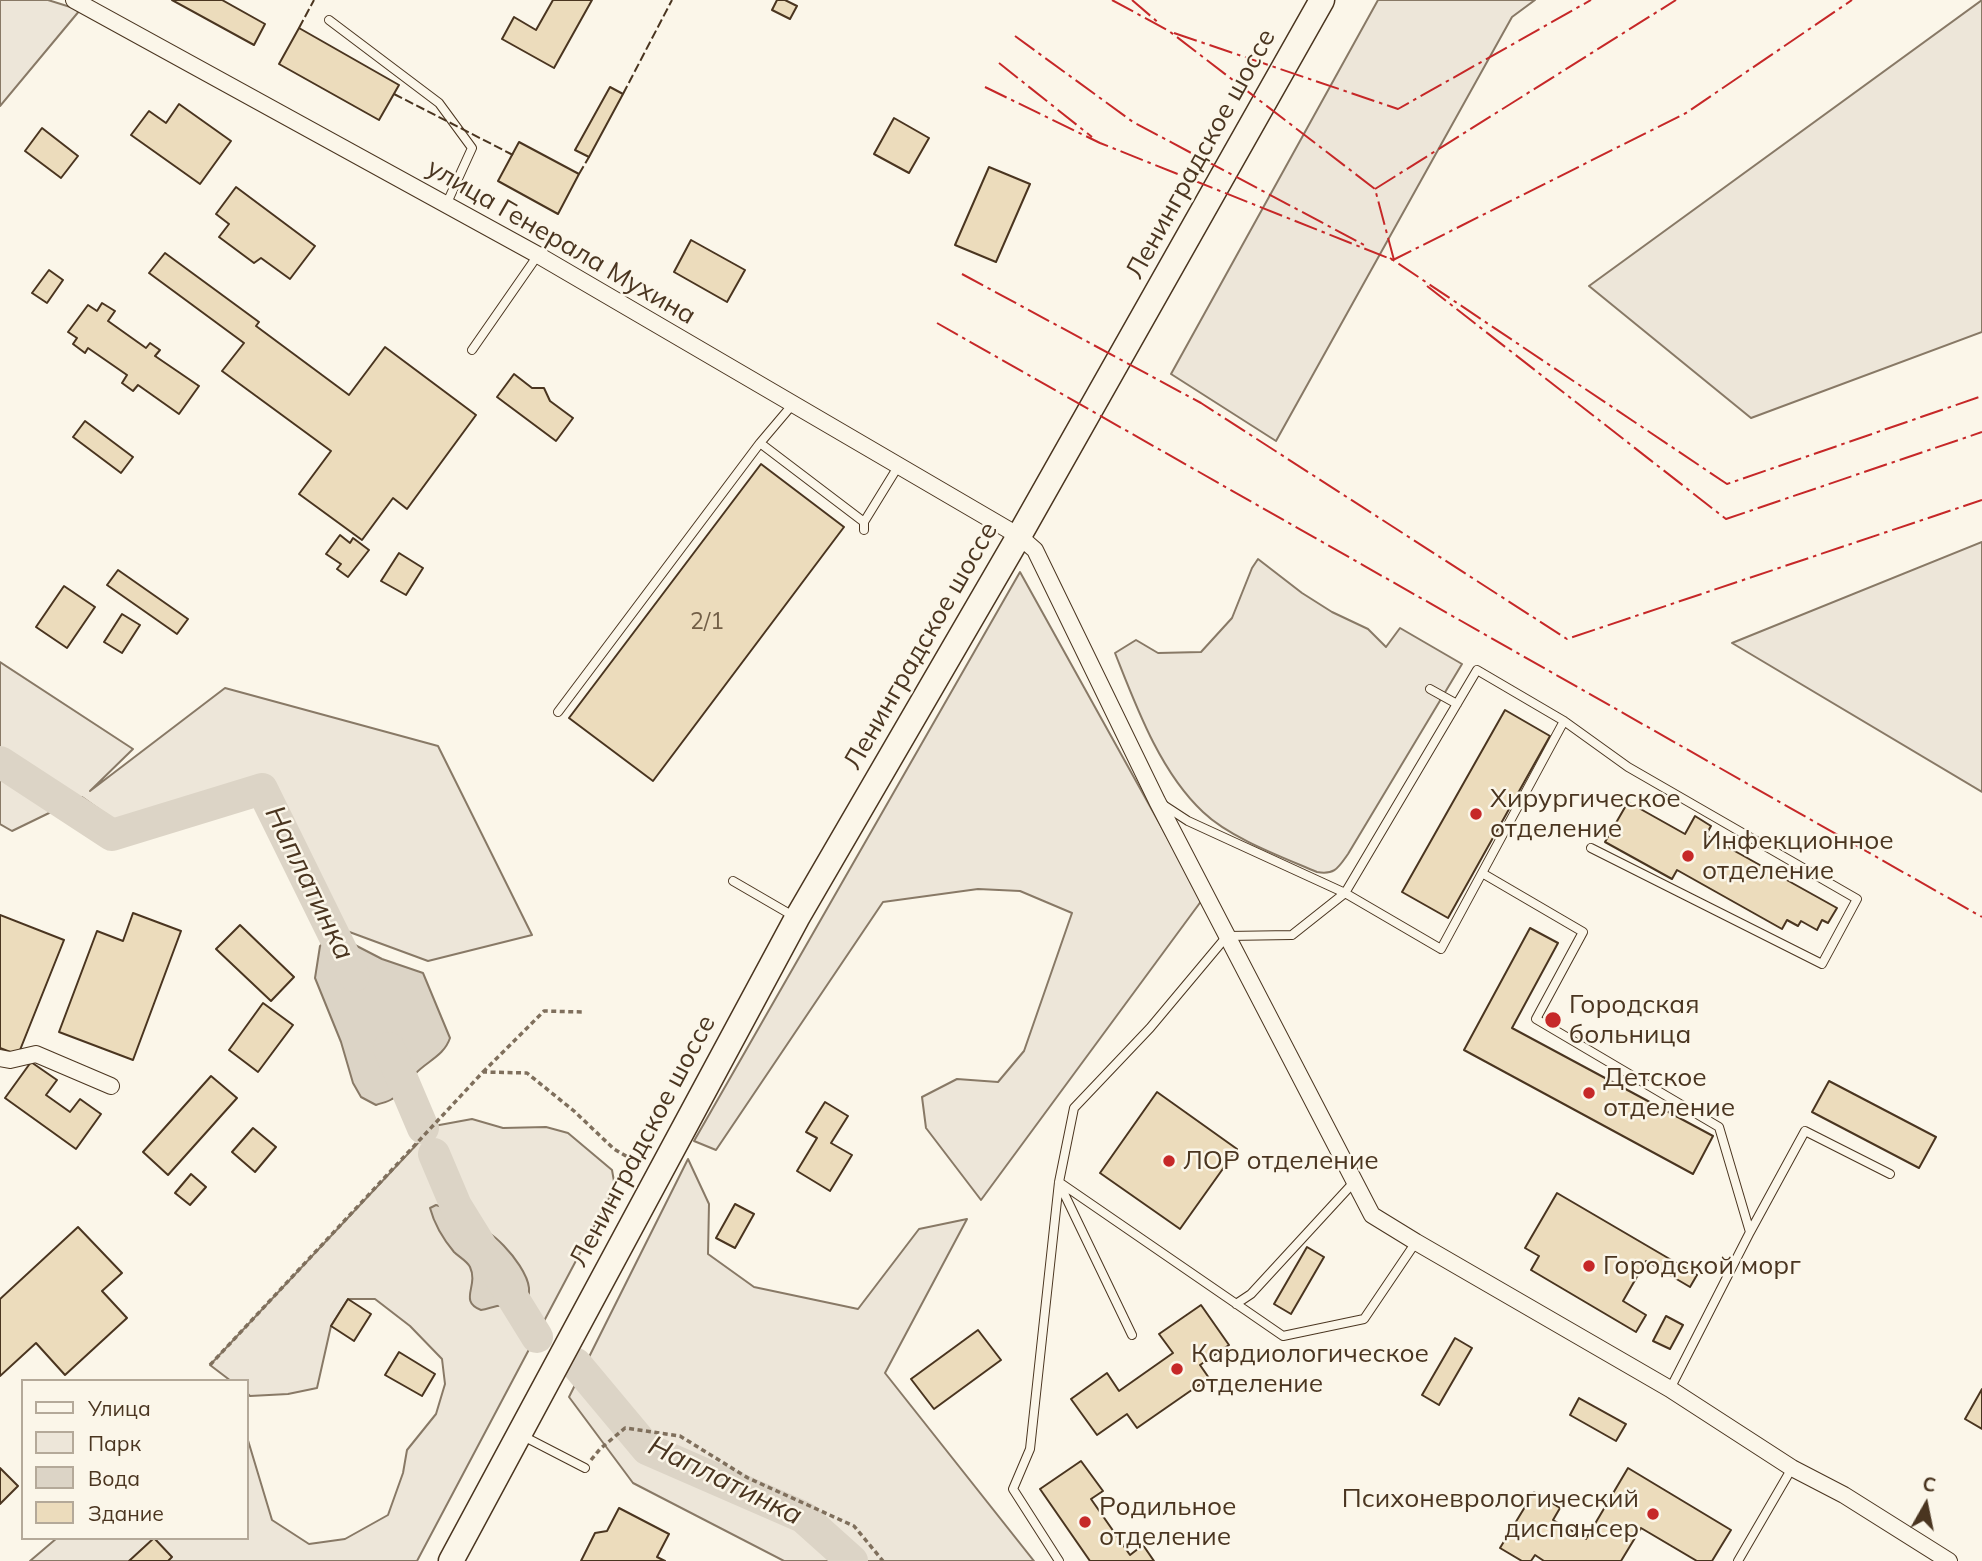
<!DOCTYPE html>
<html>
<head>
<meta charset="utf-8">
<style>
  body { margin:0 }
  #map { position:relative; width:1982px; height:1561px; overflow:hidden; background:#fbf6e9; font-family:Mulish,sans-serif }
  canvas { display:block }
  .legend { position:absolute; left:21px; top:1379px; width:228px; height:161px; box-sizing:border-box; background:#fbf6e9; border:2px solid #b4a999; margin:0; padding:9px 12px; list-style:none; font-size:21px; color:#4a3520 }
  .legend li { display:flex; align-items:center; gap:14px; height:35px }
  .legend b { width:35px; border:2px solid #b4a999 }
  .north { position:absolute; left:1891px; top:1470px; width:70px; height:70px; -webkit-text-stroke:5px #fbf6e9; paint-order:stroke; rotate:9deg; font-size:19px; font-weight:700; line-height:28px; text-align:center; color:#4a3520 }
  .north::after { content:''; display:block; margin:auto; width:24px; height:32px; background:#4a3520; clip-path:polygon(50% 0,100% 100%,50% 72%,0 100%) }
</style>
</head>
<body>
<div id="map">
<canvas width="1982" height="1561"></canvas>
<ul class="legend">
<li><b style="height:9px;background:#fbf6e9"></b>Улица</li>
<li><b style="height:19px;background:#ede6d9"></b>Парк</li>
<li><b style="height:19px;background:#dcd4c6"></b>Вода</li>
<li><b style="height:19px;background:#ecdcbc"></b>Здание</li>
</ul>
<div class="north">С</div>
</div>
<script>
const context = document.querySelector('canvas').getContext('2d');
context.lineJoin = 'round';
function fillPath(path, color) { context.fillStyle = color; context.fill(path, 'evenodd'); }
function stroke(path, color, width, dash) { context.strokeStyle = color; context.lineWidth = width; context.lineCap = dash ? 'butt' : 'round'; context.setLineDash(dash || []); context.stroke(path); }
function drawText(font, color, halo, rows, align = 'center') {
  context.font = font + ' Mulish,sans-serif'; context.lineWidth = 5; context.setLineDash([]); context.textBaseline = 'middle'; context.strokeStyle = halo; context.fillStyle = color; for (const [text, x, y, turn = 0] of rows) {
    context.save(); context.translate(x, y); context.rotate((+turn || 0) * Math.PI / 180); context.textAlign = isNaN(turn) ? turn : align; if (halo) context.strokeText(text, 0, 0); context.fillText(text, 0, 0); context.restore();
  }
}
const green = new Path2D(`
  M0 0H48L80 10 0 106Z
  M1378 0H1535L1512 17 1276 441 1171 374Z
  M1982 0V332L1751 418 1589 286Z
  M1982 542V792L1732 643Z
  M1258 559 1302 593 1332 612 1368 629 1386 647 1400 628 1462 664 1348 854C1338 868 1335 875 1317 872 1282 857 1230 838 1203 812 1160 772 1136 706 1115 653L1136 640 1158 653 1201 652 1232 618 1252 568Z
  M1020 572 1202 900 981 1200 926 1128 922 1097 957 1079 998 1082 1024 1051 1072 913 1020 891 978 889 883 902 716 1150 694 1141Z
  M0 662 133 749 90 791 225 688 438 746 532 935 428 961 344 930 273 783 114 820 82 797 12 831 0 824Z
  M472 1119 503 1128 546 1127 568 1133 612 1170 615 1187 417 1561H30L57 1538H247V1437L272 1520 309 1544 345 1539 388 1515 403 1473 407 1450 436 1414 445 1384 442 1359 410 1326 375 1299H348L331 1326 317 1388 288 1394 250 1396 247 1393V1381H231L210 1365 434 1126Z
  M688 1159 709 1204 708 1254 754 1287 858 1309 919 1229 967 1219 885 1373 1034 1561H784L633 1483 569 1397Z`);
fillPath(green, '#ede6d9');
stroke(green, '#887966', 2);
const water = new Path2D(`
  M335 939 351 943 382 959 423 973 450 1038C444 1056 427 1061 415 1074 407 1082 403 1094 392 1099 388 1102 381 1103 376 1105L361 1097 353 1083 341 1042 315 978 320 946 326 941Z
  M436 1205C454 1210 473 1222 489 1233 504 1242 544 1287 523 1303 514 1310 506 1304 497 1306 492 1307 487 1309 481 1310 458 1301 479 1286 470 1267 467 1261 459 1257 454 1252 444 1240 434 1223 430 1208Z`);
fillPath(water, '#dcd4c6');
stroke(water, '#887966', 2);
stroke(new Path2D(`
  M0 762 112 835 262 789 354 976
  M389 1048 423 1128
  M434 1154 456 1206 537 1337
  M576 1364 647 1449 803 1517 852 1561`), '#dcd4c6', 32);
const building = new Path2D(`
  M172 0H222L265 24 254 45Z
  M553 0H592L554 68 502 39 514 17 536 30Z
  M777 0H785L797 6 790 19 772 10Z
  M299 28 399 85 379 120 279 64Z
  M610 87 623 94 589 157 575 150Z
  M179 104 231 141 200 184 131 135 149 111 166 123Z
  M894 118 929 138 909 173 874 154Z
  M42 128 78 156 61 178 25 151Z
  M519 142 579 174 558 214 498 181Z
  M989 167 1030 184 996 262 955 245Z
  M236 187 315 246 290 279 261 258 254 263 219 237 229 224 216 214Z
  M691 240 745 270 727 302 674 272Z
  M165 253 259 322 256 326 349 395 385 347 476 415 407 509 393 498 362 540 299 494 331 451 222 371 244 343 149 273Z
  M49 270 63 280 47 303 32 293Z
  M102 303 115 311 108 321 146 348 150 343 160 350 155 356 199 386 179 414 138 385 133 391 122 383 127 375 88 348 85 353 73 344 77 338 68 332 88 305 97 311Z
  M514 374 532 388H544L550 401 573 418 556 441 497 397Z
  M85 421 133 457 121 473 73 437Z
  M761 464 844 527 653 781 569 718Z
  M340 535 350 543 353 538 369 550 348 577 337 569 341 564 326 554Z
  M399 553 423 568 406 595 381 581Z
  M118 570 188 619 177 634 107 585Z
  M64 586 95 607 67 648 36 627Z
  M122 614 140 625 122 653 104 642Z
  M1505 710 1550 736 1448 918 1402 892Z
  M1628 802 1685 834 1695 816 1711 826 1706 835 1837 908 1828 923 1822 920 1817 930 1801 921 1798 926 1787 920 1782 929 1677 870 1672 879 1605 842Z
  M133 913 181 931 133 1060 59 1032 97 931 123 941Z
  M0 915 64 940 18 1055 0 1048Z
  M240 925 294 977 271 1001 216 949Z
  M1530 928 1558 943 1512 1028 1713 1136 1693 1174 1464 1050Z
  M263 1003 293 1025 258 1072 229 1050Z
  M31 1062 57 1080 46 1095 70 1112 80 1099 101 1114 76 1149 5 1098Z
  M211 1076 237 1098 168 1175 143 1152Z
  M1829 1081 1936 1137 1919 1168 1812 1112Z
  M1157 1092 1237 1149 1180 1229 1100 1173Z
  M825 1102 848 1116 831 1143 852 1155 830 1191 797 1171 817 1138 806 1132Z
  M253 1128 276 1147 255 1172 232 1152Z
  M191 1174 206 1187 190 1205 175 1193Z
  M1557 1193 1697 1275 1690 1287 1646 1261 1623 1301 1646 1315 1636 1332 1531 1270 1539 1256 1525 1248Z
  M735 1204 754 1214 735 1248 716 1238Z
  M78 1227 122 1273 102 1291 127 1318 65 1375 36 1343 0 1376V1299Z
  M1307 1247 1324 1257 1291 1314 1274 1304Z
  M348 1299 371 1314 354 1341 331 1326Z
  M1201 1305 1229 1345 1200 1365 1209 1378 1137 1428 1127 1414 1097 1435 1071 1399 1107 1373 1119 1391 1173 1353 1159 1334Z
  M1666 1316 1683 1325 1670 1349 1653 1341Z
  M978 1330 1001 1360 934 1409 911 1379Z
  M1455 1338 1472 1348 1439 1405 1422 1395Z
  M399 1352 435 1374 422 1396 385 1375Z
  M1982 1389V1429L1965 1419Z
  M1579 1398 1626 1424 1616 1441 1570 1415Z
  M1081 1461 1103 1491 1091 1499 1130 1555 1143 1545 1154 1561H1090L1040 1489Z
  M0 1468 18 1486 0 1504Z
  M1628 1468 1731 1530 1712 1561H1697L1641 1528 1621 1561H1544L1535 1555 1531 1561H1522L1500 1548 1534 1492 1560 1508 1553 1520 1586 1539Z
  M619 1508 669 1534 657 1557 665 1561H581L595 1533 607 1531Z
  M154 1538 172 1557 168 1561H129Z`);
fillPath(building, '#ecdcbc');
stroke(building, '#4a3520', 2);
const service = new Path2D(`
  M329 20 439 103 472 148 446 205
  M472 350 538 255
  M760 443 864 522
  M864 530V522L899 465
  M1430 689 1457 704
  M558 712 760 443 793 404
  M1564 721 1441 949 1345 893 1477 670 1564 721 1628 767 1857 899 1822 964 1591 848
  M1482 873 1583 932 1536 1019 1719 1127 1750 1232 1670 1389
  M733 881 795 917
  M1059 1182 1283 1336 1364 1319 1416 1242
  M1059 1183 1132 1335
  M1750 1232 1805 1131 1890 1174
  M1236 1304 1251 1294 1355 1181
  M521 1435 585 1468
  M1059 1561 1013 1489 1030 1449 1059 1182 1074 1108 1150 1028 1227 936 1292 935 1345 893 1188 821 1162 804
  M1738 1561 1792 1468`);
const minor = new Path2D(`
  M74 0 538 255 1019 536 1035 550 1157 801 1372 1215 1416 1242 1670 1389 1792 1468 1844 1495 1949 1561
  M0 1058 10 1060 36 1054 111 1086`);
const primary = new Path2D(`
  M451 1561 797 918 1019 536 1322 0`);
stroke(service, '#4a3520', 10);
stroke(minor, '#4a3520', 18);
stroke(primary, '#4a3520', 27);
stroke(new Path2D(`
  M483 1072 544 1011 582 1012
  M210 1365 483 1072 527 1073 574 1111 614 1149 643 1166
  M591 1460 600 1449 625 1428 680 1436 748 1478 854 1526 883 1561`), '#7f6f5c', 3.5, [5, 3.5]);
stroke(service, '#fbf6e9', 8);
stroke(minor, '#fbf6e9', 16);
stroke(primary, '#fbf6e9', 24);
stroke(new Path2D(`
  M299 28 314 0
  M394 94 513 155
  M623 94 672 0
  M579 174 589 157`), '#4a3520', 2, [9, 3.5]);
stroke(new Path2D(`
  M1112 0 1169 31 1375 189 1394 260
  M1132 0 1160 24
  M1174 33 1398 109 1591 0
  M1015 36 1133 122 1368 247
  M999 63 1092 137
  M985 87 1100 143 1393 260 1727 484 1982 396
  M1375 189 1676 0
  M1390 258 1393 260 1686 113 1852 0
  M962 274 1201 403 1567 639 1982 500
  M1427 286 1726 519 1982 432
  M937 323 1982 917`), '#c62828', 2, [24, 5, 3.5, 5]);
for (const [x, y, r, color] of [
  [1476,814,7,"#c62828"],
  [1688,856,7,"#c62828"],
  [1553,1020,9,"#c62828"],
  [1589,1093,7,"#c62828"],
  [1169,1161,7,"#c62828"],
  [1589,1266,7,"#c62828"],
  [1177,1369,7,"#c62828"],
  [1653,1514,7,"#c62828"],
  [1085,1522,7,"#c62828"]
]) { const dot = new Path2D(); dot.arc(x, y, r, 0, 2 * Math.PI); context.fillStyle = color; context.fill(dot); stroke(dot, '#fbf6e9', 2.5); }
drawText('23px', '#725f47', null, [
  ["2/1",707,622]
]);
drawText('26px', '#4a3520', '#fbf6e9', [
  ["Ленинградское шоссе",1201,154,-61],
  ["улица Генерала Мухина",561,242,30],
  ["Ленинградское шоссе",921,646,-60],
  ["Ленинградское шоссе",643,1141,-62]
]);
drawText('26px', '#4a3520', '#fbf6e9', [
  ["Хирургическое",1490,799],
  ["отделение",1490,829],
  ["Инфекционное",1702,841],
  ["отделение",1702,871],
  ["Городская",1569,1005],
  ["больница",1569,1035],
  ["Детское",1603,1078],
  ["отделение",1603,1108],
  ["ЛОР отделение",1183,1161],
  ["Городской морг",1603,1266],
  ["Кардиологическое",1191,1354],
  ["отделение",1191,1384],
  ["Психоневрологический",1639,1499,"right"],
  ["диспансер",1639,1529,"right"],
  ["Родильное",1099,1507],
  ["отделение",1099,1537]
], 'left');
drawText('italic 28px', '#4a3520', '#fbf6e9', [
  ["Наплатинка",309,883,64],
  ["Наплатинка",725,1481,26]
]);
</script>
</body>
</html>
